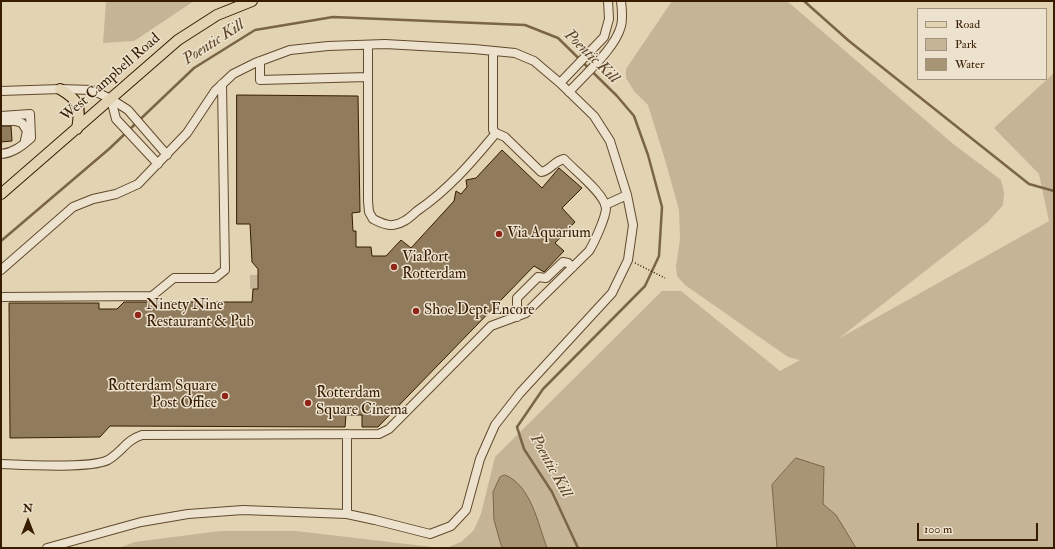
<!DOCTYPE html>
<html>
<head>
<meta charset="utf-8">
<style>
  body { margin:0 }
  #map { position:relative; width:1055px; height:549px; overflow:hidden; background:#e2d3b3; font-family:"IM FELL Double Pica",serif }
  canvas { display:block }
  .frame { position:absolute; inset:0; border:2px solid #371c00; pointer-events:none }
  .legend { position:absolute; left:917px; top:8px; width:130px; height:72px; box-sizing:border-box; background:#ece2ce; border:1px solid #a4937c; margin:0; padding:5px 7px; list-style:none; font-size:12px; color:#371c00 }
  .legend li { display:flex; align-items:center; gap:8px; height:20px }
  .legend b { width:20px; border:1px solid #a4937c }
  .north { position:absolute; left:8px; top:501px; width:40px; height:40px; -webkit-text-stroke:3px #ece2ce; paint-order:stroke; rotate:0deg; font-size:11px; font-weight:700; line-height:16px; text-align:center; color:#371c00 }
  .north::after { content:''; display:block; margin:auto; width:14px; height:18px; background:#371c00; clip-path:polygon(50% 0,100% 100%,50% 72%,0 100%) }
  .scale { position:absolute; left:917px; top:523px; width:121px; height:18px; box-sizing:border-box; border:2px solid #371c00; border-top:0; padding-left:5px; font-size:12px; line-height:14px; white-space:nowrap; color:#371c00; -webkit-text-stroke:3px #ece2ce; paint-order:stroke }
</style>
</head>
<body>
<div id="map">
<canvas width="1055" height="549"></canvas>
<div class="frame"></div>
<ul class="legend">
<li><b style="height:5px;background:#e2d3b3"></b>Road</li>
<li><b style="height:11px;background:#c5b495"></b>Park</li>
<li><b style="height:11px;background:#a89576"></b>Water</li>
</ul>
<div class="north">N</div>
<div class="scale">100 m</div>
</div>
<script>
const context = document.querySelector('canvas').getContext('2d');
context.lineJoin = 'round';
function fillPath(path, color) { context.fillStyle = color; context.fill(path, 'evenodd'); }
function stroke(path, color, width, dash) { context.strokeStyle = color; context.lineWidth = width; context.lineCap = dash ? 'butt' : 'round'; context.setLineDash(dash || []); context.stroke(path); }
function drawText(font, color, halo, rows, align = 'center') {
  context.font = font + ' "IM FELL Double Pica",serif'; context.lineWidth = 3; context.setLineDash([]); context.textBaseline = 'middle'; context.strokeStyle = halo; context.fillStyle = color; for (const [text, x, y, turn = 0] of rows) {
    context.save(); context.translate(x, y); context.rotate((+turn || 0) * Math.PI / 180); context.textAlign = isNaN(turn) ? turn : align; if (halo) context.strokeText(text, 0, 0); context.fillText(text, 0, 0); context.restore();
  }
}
fillPath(new Path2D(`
  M106 1H194L134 41 103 43Z
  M672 1H787L952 143 1001 180 1004 193 1003 205 988 222 838 339 1049 221 1039 174 994 128 1054 73V548H446L461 542 474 530 481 514 495 457 662 291H681L780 371 800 360 788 357 685 285 677 276 676 266 680 239 679 210 666 163 648 105 634 91 626 78V69Z
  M250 275H258L260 289H250Z
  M220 531H296L441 548H119L135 542Z`), '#c5b495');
const water = new Path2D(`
  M796 458 824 467 823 504 836 515 856 548H777L772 485Z
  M505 475C531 485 538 524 547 548H503L501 545 494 520 493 492 500 477Z`);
fillPath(water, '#a89576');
stroke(water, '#7b6547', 1);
stroke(new Path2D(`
  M804 1 849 41 1029 184 1054 191
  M1 241 109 149 194 68 255 30 333 17 525 25 558 38 617 96 634 116 648 155 662 207 659 256 645 286 543 389 517 427 524 449 552 492 578 548`), '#7b6547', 2.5);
const building = new Path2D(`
  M237 95 358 96 360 212 352 213 353 231H356V247H371L372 256H386L401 240 411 248 454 201 456 191 461 194 467 187 466 180 476 178 502 150 542 188 559 168 582 188 562 208 575 222 555 243 564 251 544 272 534 266 378 427H362V415H346L345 427 110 426 100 437 10 438 9 303H99V309H117L124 302H252L253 289H258V269L252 262 250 224H237Z
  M1 126H11L12 141 1 142Z`);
fillPath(building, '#907b5d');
stroke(building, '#371c00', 1);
const minor = new Path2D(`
  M493 51V130L496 133
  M260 61V80L367 77
  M560 83 604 37 609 19 608 1
  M1 91 60 89 92 90 111 99 128 110 167 155
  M569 92C585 74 615 49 621 26 623 18 622 9 621 1
  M111 99 116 119 158 164
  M1 116 30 114 31 138C22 146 13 153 1 154
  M1 121H15L22 123 27 131 25 140
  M605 205 627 195
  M1 270 73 207 93 199 116 194 138 184 187 133 215 91 233 74 255 63 290 50 328 46 385 44 474 49 515 53 534 61 560 83 594 116 610 141 627 195 633 225 628 260 612 293 520 393 495 425 480 459 466 510 451 526 430 534 375 520 347 514 243 510 188 514 141 522 47 548
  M1 297 152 296 174 278H215L225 270 222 84
  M517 317V298L538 277 546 278 563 262 568 263 573 267
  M347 434V514
  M1 464C24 465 90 469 108 460 122 452 126 440 142 435L379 434 389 429 491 326 526 313 589 251C594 243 606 217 606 208 605 194 574 170 564 159 554 161 550 171 541 172L505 137 496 133C472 162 448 190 417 211 410 217 403 224 393 225 386 226 379 222 373 219L369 212 368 201V45`);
const major = new Path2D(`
  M60 89C80 101 81 106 77 129
  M1 194 178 40 217 15 252 1`);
stroke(minor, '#624a2d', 10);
stroke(major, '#371c00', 12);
stroke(new Path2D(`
  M635 263 665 278`), '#371c00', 1.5, [1, 2]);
stroke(minor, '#ece2ce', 8);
stroke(major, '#e2d3b3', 10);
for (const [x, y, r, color] of [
  [499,234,4,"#8f2418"],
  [394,267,4,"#8f2418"],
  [416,311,4,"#8f2418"],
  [138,315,4,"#8f2418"],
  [225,396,4,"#8f2418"],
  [308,403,4,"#8f2418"]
]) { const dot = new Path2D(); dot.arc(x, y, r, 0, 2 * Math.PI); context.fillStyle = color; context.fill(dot); stroke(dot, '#ece2ce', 1.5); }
drawText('15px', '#371c00', '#ece2ce', [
  ["West Campbell Road",111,78,-41]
]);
drawText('15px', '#371c00', '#ece2ce', [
  ["Via Aquarium",507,234],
  ["ViaPort",402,258],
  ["Rotterdam",402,275],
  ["Ninety Nine",146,306],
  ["Restaurant & Pub",146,323],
  ["Shoe Dept Encore",424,311],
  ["Rotterdam Square",217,387,"right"],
  ["Post Office",217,404,"right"],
  ["Rotterdam",316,394],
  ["Square Cinema",316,411]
], 'left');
drawText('italic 16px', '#5f4629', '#ece2ce', [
  ["Poentic Kill",214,43,-33],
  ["Poentic Kill",591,57,44],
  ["Poentic Kill",550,466,61]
]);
</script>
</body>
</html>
